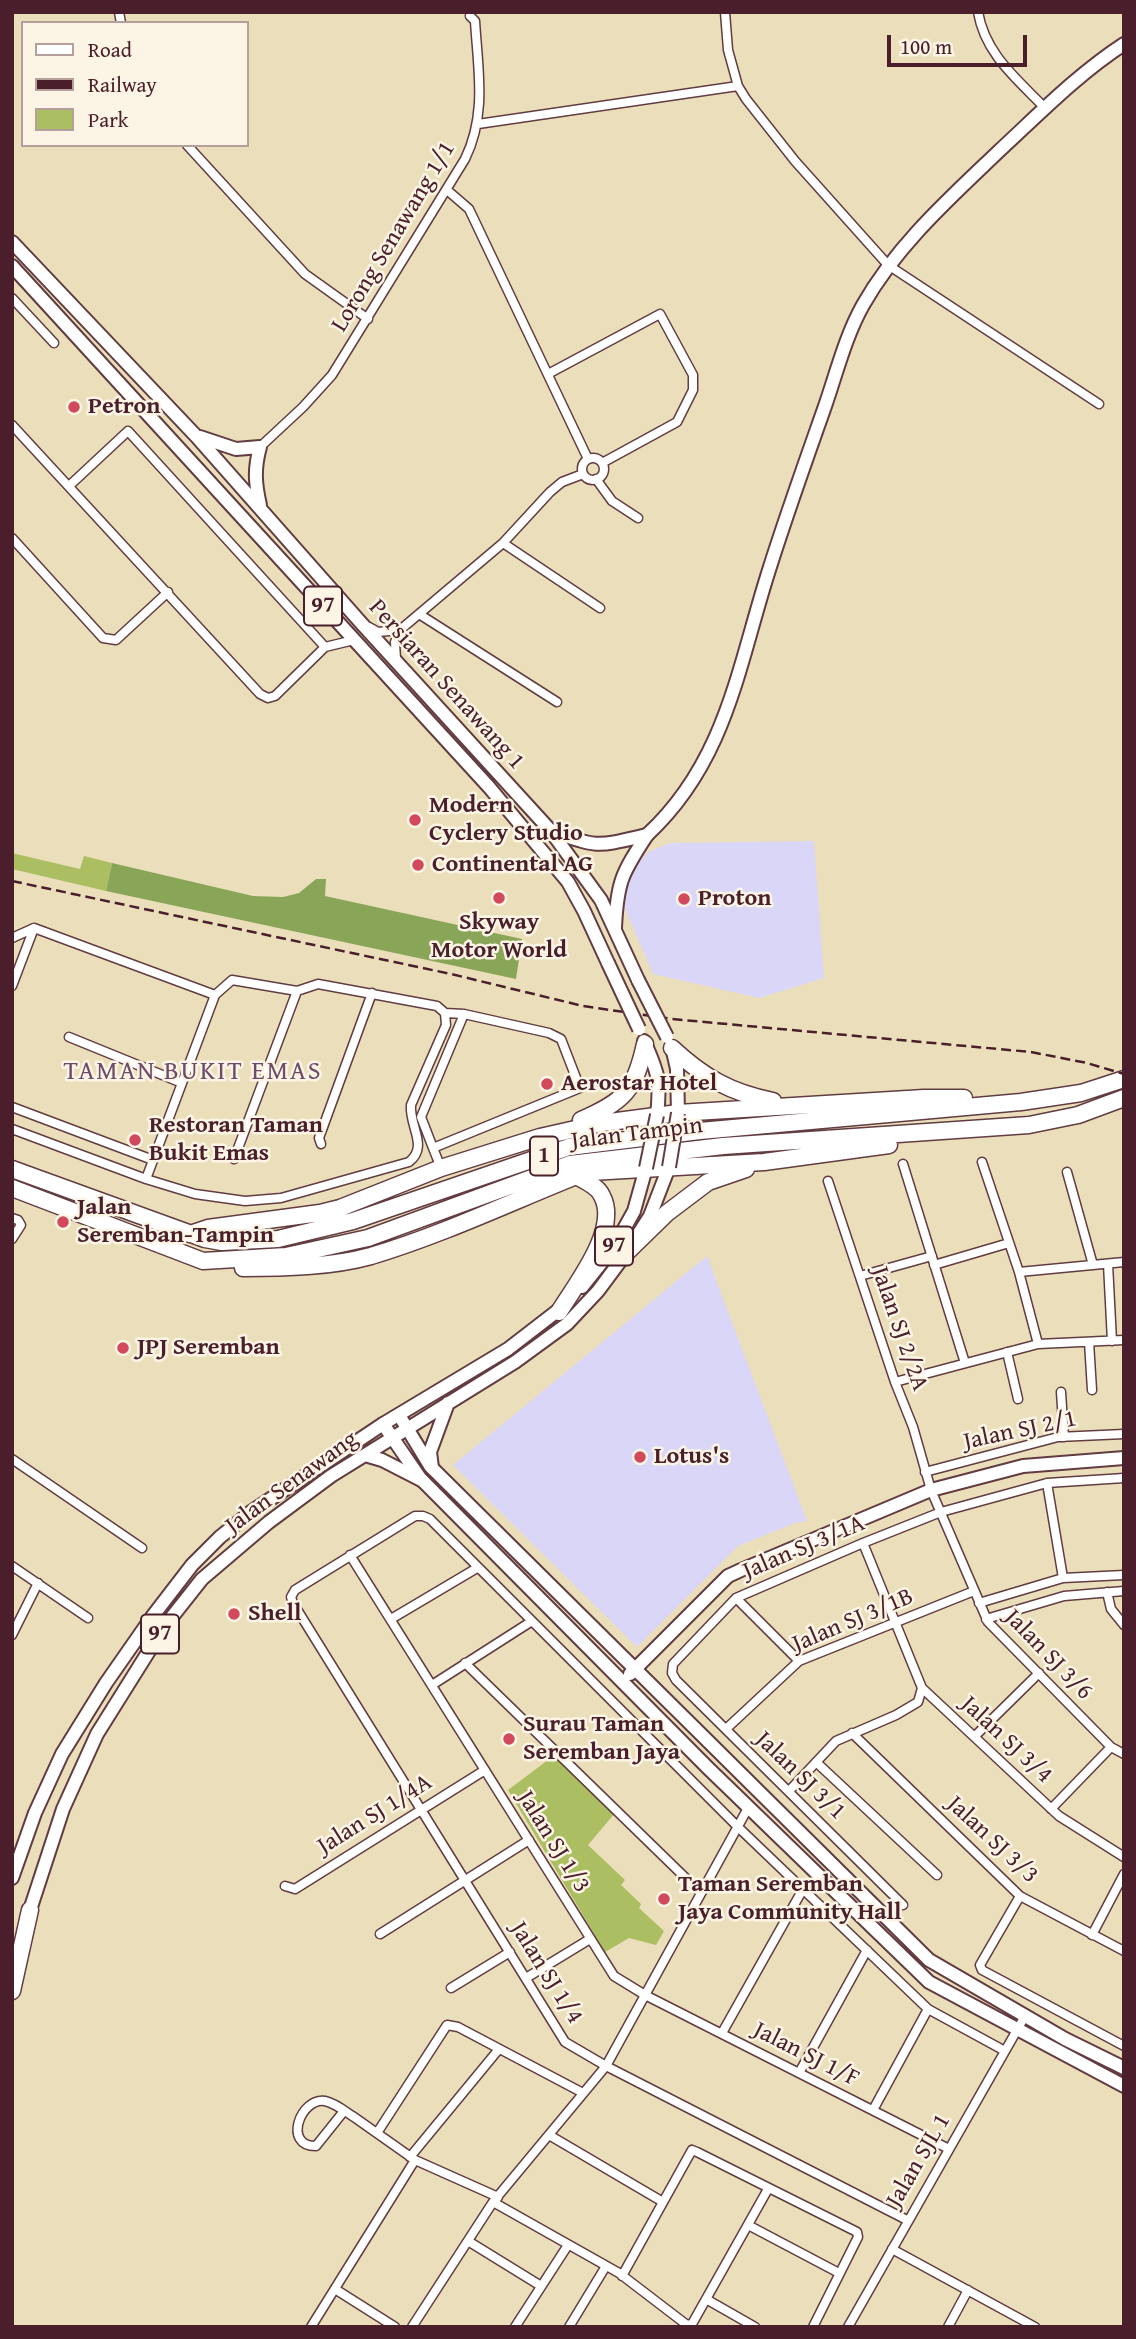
<!DOCTYPE html>
<html>
<head>
<meta charset="utf-8">
<style>
  body { margin:0 }
  #map { position:relative; width:1136px; height:2339px; overflow:hidden; background:#ebdfbb; font-family:"Gentium Book Plus",serif }
  canvas { display:block }
  .frame { position:absolute; inset:0; border:14px solid #4a1f2b; pointer-events:none }
  .legend { position:absolute; left:21px; top:21px; width:228px; height:126px; box-sizing:border-box; background:#fcf5e5; border:2px solid #b59f9b; margin:0; padding:9px 12px; list-style:none; font-size:21px; color:#4a1f2b }
  .legend li { display:flex; align-items:center; gap:14px; height:35px }
  .legend b { width:35px; border:2px solid #b59f9b }
  .scale { position:absolute; left:887px; top:35px; width:140px; height:32px; box-sizing:border-box; border:4px solid #4a1f2b; border-top:0; padding-left:9px; font-size:21px; line-height:24px; white-space:nowrap; color:#4a1f2b; -webkit-text-stroke:5px #fcf5e5; paint-order:stroke }
</style>
</head>
<body>
<div id="map">
<canvas width="1136" height="2339"></canvas>
<div class="frame"></div>
<ul class="legend">
<li><b style="height:9px;background:#fff"></b>Road</li>
<li><b style="height:9px;background:#4a1f2b"></b>Railway</li>
<li><b style="height:19px;background:#acbe62"></b>Park</li>
</ul>
<div class="scale">100 m</div>
</div>
<script>
const context = document.querySelector('canvas').getContext('2d');
context.lineJoin = 'round';
function fillPath(path, color) { context.fillStyle = color; context.fill(path, 'evenodd'); }
function stroke(path, color, width, dash) { context.strokeStyle = color; context.lineWidth = width; context.lineCap = dash ? 'butt' : 'round'; context.setLineDash(dash || []); context.stroke(path); }
function drawText(font, color, halo, rows, align = 'center') {
  context.font = font + ' "Gentium Book Plus",serif'; context.lineWidth = 5; context.setLineDash([]); context.textBaseline = 'middle'; context.strokeStyle = halo; context.fillStyle = color; for (const [text, x, y, turn = 0] of rows) {
    context.save(); context.translate(x, y); context.rotate((+turn || 0) * Math.PI / 180); context.textAlign = isNaN(turn) ? turn : align; if (halo) context.strokeText(text, 0, 0); context.fillText(text, 0, 0); context.restore();
  }
}
fillPath(new Path2D(`
  M814 841 824 978 759 998 653 974 619 895 630 873 648 852 670 843Z
  M707 1256 807 1521 795 1523 738 1546 637 1647 453 1465Z`), '#d9d6f7');
fillPath(new Path2D(`
  M12 853 80 869 84 856 112 863 106 891 12 869Z
  M556 1754 615 1813 588 1845 625 1880 621 1885 641 1904 639 1908 664 1931 656 1945 629 1938 605 1952 508 1790Z`), '#acbe62');
fillPath(new Path2D(`
  M112 863 253 896 283 897 299 893 316 879H326L325 896 522 939 516 979 106 891Z`), '#89a558');
const street = new Path2D(`
  M119 12 121 23
  M725 12 728 50 738 86 746 99 795 161 888 265 1099 404
  M978 12C985 54 1017 79 1045 108
  M478 124 738 86
  M187 145 305 274 368 319
  M447 190 469 209 588 459
  M12 298 54 343
  M548 374 660 314 693 375V390L677 422 602 463
  M12 425 260 694 268 698 275 696 325 647 354 640
  M260 447 303 407 332 375 465 159C487 114 478 70 475 21L470 16
  M582 469a11 11 0 1 1 22 0a11 11 0 1 1-22 0Z
  M596 479 612 501 638 518
  M69 486 128 431 325 647
  M12 538 103 638 116 640 168 592
  M503 543 600 608
  M419 614 557 702
  M369 627 378 632 400 630
  M396 660 395 642 400 630 503 543 550 492 562 482 583 474
  M12 938 34 928 215 995
  M12 986 34 928
  M69 1037 182 1083
  M12 1107 153 1160
  M12 1129 146 1179 195 1194 245 1201 281 1198 409 1162C429 1146 409 1127 411 1105L446 1025 445 1013
  M321 1144 319 1138 372 993
  M433 1148 421 1117 464 1014
  M234 1159 297 991
  M982 1162 1019 1272 1038 1344
  M903 1164 965 1363
  M1067 1172 1093 1265
  M146 1179 215 995 232 980 297 991 318 984 437 1006 445 1013 464 1014 549 1033 561 1039 580 1088 433 1148 441 1168
  M828 1181 895 1382 913 1427 931 1490 988 1622 1111 1747 1124 1754
  M12 1218 18 1220 21 1225 12 1239
  M1108 1264 1112 1341
  M934 1265 1009 1243
  M1019 1272 1124 1262
  M860 1276 932 1256
  M1089 1342 1092 1390
  M1007 1352 1018 1399
  M895 1382 1038 1344 1124 1340
  M1061 1392 1064 1437
  M12 1459 142 1548
  M925 1472 1058 1437 1124 1434
  M1047 1483 1063 1578
  M863 1543 922 1688 1059 1816 1124 1857
  M350 1555 614 1976 645 1995 949 2149
  M12 1566 88 1618
  M1107 1592 1111 1609 1124 1625
  M736 1598 799 1661
  M979 1603 1063 1578 1124 1575
  M391 1619 477 1568
  M986 1619 1064 1596 1124 1591
  M12 1635 38 1583
  M465 1663 701 1893
  M432 1685 532 1621
  M726 1729 799 1661 974 1591
  M852 1733 1020 1896 1124 1951
  M975 1736 1039 1673
  M816 1762 937 1875
  M789 1791 836 1741 896 1715 918 1702 922 1688
  M1051 1809 1111 1747
  M285 1886 295 1889 485 1770
  M1020 1896 980 1965 982 1970 1124 2046
  M903 1905 676 1680 672 1673 673 1664 736 1598 863 1543 941 1512 1047 1483 1124 1478
  M380 1934 529 1840
  M1092 1935 1124 1874
  M526 1978 590 1939
  M451 1988 510 1952
  M722 2033 803 1889
  M799 2073 867 1950
  M873 2110 928 2009
  M344 2111 316 2146C282 2146 301 2097 325 2101 335 2103 346 2112 354 2117L415 2160 498 2197
  M377 2133 447 2025 458 2027 583 2093
  M549 2135 663 2202
  M410 2157 499 2049
  M493 2202 619 2273 687 2325 692 2324 768 2189
  M907 2220 606 2066 565 2042 293 1603 291 1597 295 1590 415 1516H423L430 1519 738 1827 928 2009 1005 2051
  M748 2225 839 2273
  M468 2241 541 2286
  M892 2249 1035 2327
  M622 2276 692 2150 697 2152 857 2232 858 2237 813 2327
  M335 2289 395 2327
  M706 2299 755 2327
  M311 2327 415 2160
  M412 2327 493 2202 606 2066 748 1808
  M515 2327 568 2245
  M569 2327 606 2266
  M848 2327 1025 2016
  M948 2327 968 2290`);
const secondary = new Path2D(`
  M647 835C726 762 738 667 769 570 786 516 805 463 824 409 836 375 845 337 863 305 897 245 950 198 999 151 1039 114 1078 74 1124 44
  M399 1415 430 1466 929 1960 1065 2039 1124 2068
  M383 1424 420 1478 708 1768 929 1982 1124 2086
  M630 1674 728 1576 741 1570 931 1490 1023 1466 1124 1458`);
const primary = new Path2D(`
  M12 242 196 436 362 624 550 830 601 900 638 980
  M12 266 489 787 568 882 584 911 608 963
  M200 437 236 449 260 447C254 469 255 483 260 505
  M551 830C596 849 600 846 647 835
  M615 928C617 882 622 873 647 835
  M644 1041C658 1072 661 1081 657 1115
  M672 1047 677 1069 678 1113
  M582 1287 614 1247 634 1211 646 1168
  M365 1455 382 1460 423 1481
  M432 1468 430 1452 448 1403
  M12 1878 35 1813 62 1754 106 1683 152 1617 192 1565 220 1537 251 1512 383 1424 508 1349 565 1305
  M30 1910 63 1809 97 1734 164 1627 202 1579 269 1522 331 1476 515 1362 567 1324 598 1291 627 1252 650 1216 669 1167`);
const highway = new Path2D(`
  M672 1048C703 1077 731 1093 773 1101
  M581 1120C625 1101 635 1090 645 1044
  M12 1169 205 1239 222 1242 278 1239 353 1221 569 1147 700 1131 1021 1102 1081 1093 1124 1079
  M12 1188 203 1261 286 1256 368 1238 570 1164 723 1146 1029 1125 1078 1115 1124 1098
  M190 1234 208 1228 320 1213 340 1208 441 1168 540 1137 602 1123 678 1113 924 1098H964
  M627 1252 667 1213 708 1182 746 1169
  M243 1268C285 1268 331 1267 371 1256 441 1235 509 1203 576 1176L591 1172 764 1162 889 1145
  M559 1312C576 1284 620 1229 602 1196 598 1186 585 1181 576 1176
  M12 1991 30 1910`);
stroke(street, '#623c41', 11);
stroke(secondary, '#623c41', 16);
stroke(primary, '#623c41', 16);
stroke(highway, '#623c41', 19);
stroke(street, '#fff', 8);
stroke(secondary, '#fff', 12);
stroke(primary, '#fff', 12);
stroke(highway, '#fff', 16);
stroke(new Path2D(`
  M12 881 451 974 583 1006 672 1019 1031 1052 1087 1063 1124 1074`), '#4a1f2b', 2.5, [10, 5]);
const primaryBridge = new Path2D(`
  M608 963 639 1029
  M638 980 667 1037
  M669 1167 678 1113
  M646 1168 657 1115`);
stroke(primaryBridge, '#623c41', 16, []);
stroke(primaryBridge, '#fff', 12);
for (const [x, y, r, color] of [
  [74,407,7,"#d1495b"],
  [415,820,7,"#d1495b"],
  [418,865,7,"#d1495b"],
  [499,898,7,"#d1495b"],
  [684,899,7,"#d1495b"],
  [547,1084,7,"#d1495b"],
  [135,1140,7,"#d1495b"],
  [63,1222,7,"#d1495b"],
  [123,1348,7,"#d1495b"],
  [640,1457,7,"#d1495b"],
  [234,1614,7,"#d1495b"],
  [509,1739,7,"#d1495b"],
  [664,1899,7,"#d1495b"]
]) { const dot = new Path2D(); dot.arc(x, y, r, 0, 2 * Math.PI); context.fillStyle = color; context.fill(dot); stroke(dot, '#fcf5e5', 2.5); }
for (const [x, y, w] of [
  [323,606,38],
  [544,1156,28],
  [614,1246,38],
  [160,1634,38]
]) { const box = new Path2D(); box.roundRect(x - w / 2, y - 19.5, w, 39, 5); context.fillStyle = '#fcf5e5'; context.fill(box); stroke(box, '#4a1f2b', 2); }
drawText('bold 23px', '#4a1f2b', null, [
  ["97",323,606],
  ["1",544,1156],
  ["97",614,1246],
  ["97",160,1634]
]);
drawText('24px', '#4a1f2b', '#fcf5e5', [
  ["Lorong Senawang 1/1",394,237,-59],
  ["Persiaran Senawang 1",446,685,48],
  ["Jalan Tampin",637,1134,-7],
  ["Jalan SJ 2/2A",899,1329,71],
  ["Jalan SJ 2/1",1020,1431,-12],
  ["Jalan Senawang",292,1483,-36],
  ["Jalan SJ 3/1A",804,1548,-23],
  ["Jalan SJ 3/1B",853,1621,-23],
  ["Jalan SJ 3/6",1048,1655,46],
  ["Jalan SJ 3/4",1006,1740,43],
  ["Jalan SJ 3/1",800,1776,44],
  ["Jalan SJ 1/4A",375,1815,-32],
  ["Jalan SJ 3/3",992,1840,43],
  ["Jalan SJ 1/3",553,1842,58],
  ["Jalan SJ 1/4",546,1973,58],
  ["Jalan SJ 1/F",806,2055,27],
  ["Jalan SJL 1",919,2161,-60]
]);
drawText('bold 24px', '#4a1f2b', '#fcf5e5', [
  ["Petron",88,407],
  ["Modern",429,806],
  ["Cyclery Studio",429,834],
  ["Continental AG",432,865],
  ["Proton",698,899],
  ["Skyway",499,923,"center"],
  ["Motor World",499,951,"center"],
  ["Aerostar Hotel",561,1084],
  ["Restoran Taman",149,1126],
  ["Bukit Emas",149,1154],
  ["Jalan",77,1208],
  ["Seremban-Tampin",77,1236],
  ["JPJ Seremban",137,1348],
  ["Lotus's",654,1457],
  ["Shell",248,1614],
  ["Surau Taman",523,1725],
  ["Seremban Jaya",523,1753],
  ["Taman Seremban",678,1885],
  ["Jaya Community Hall",678,1913]
], 'left');
context.letterSpacing = '2px';
drawText('26px', '#6f4b6a', '#fcf5e5', [
  ["TAMAN BUKIT EMAS",193,1072]
]);
context.letterSpacing = '0px';
</script>
</body>
</html>
